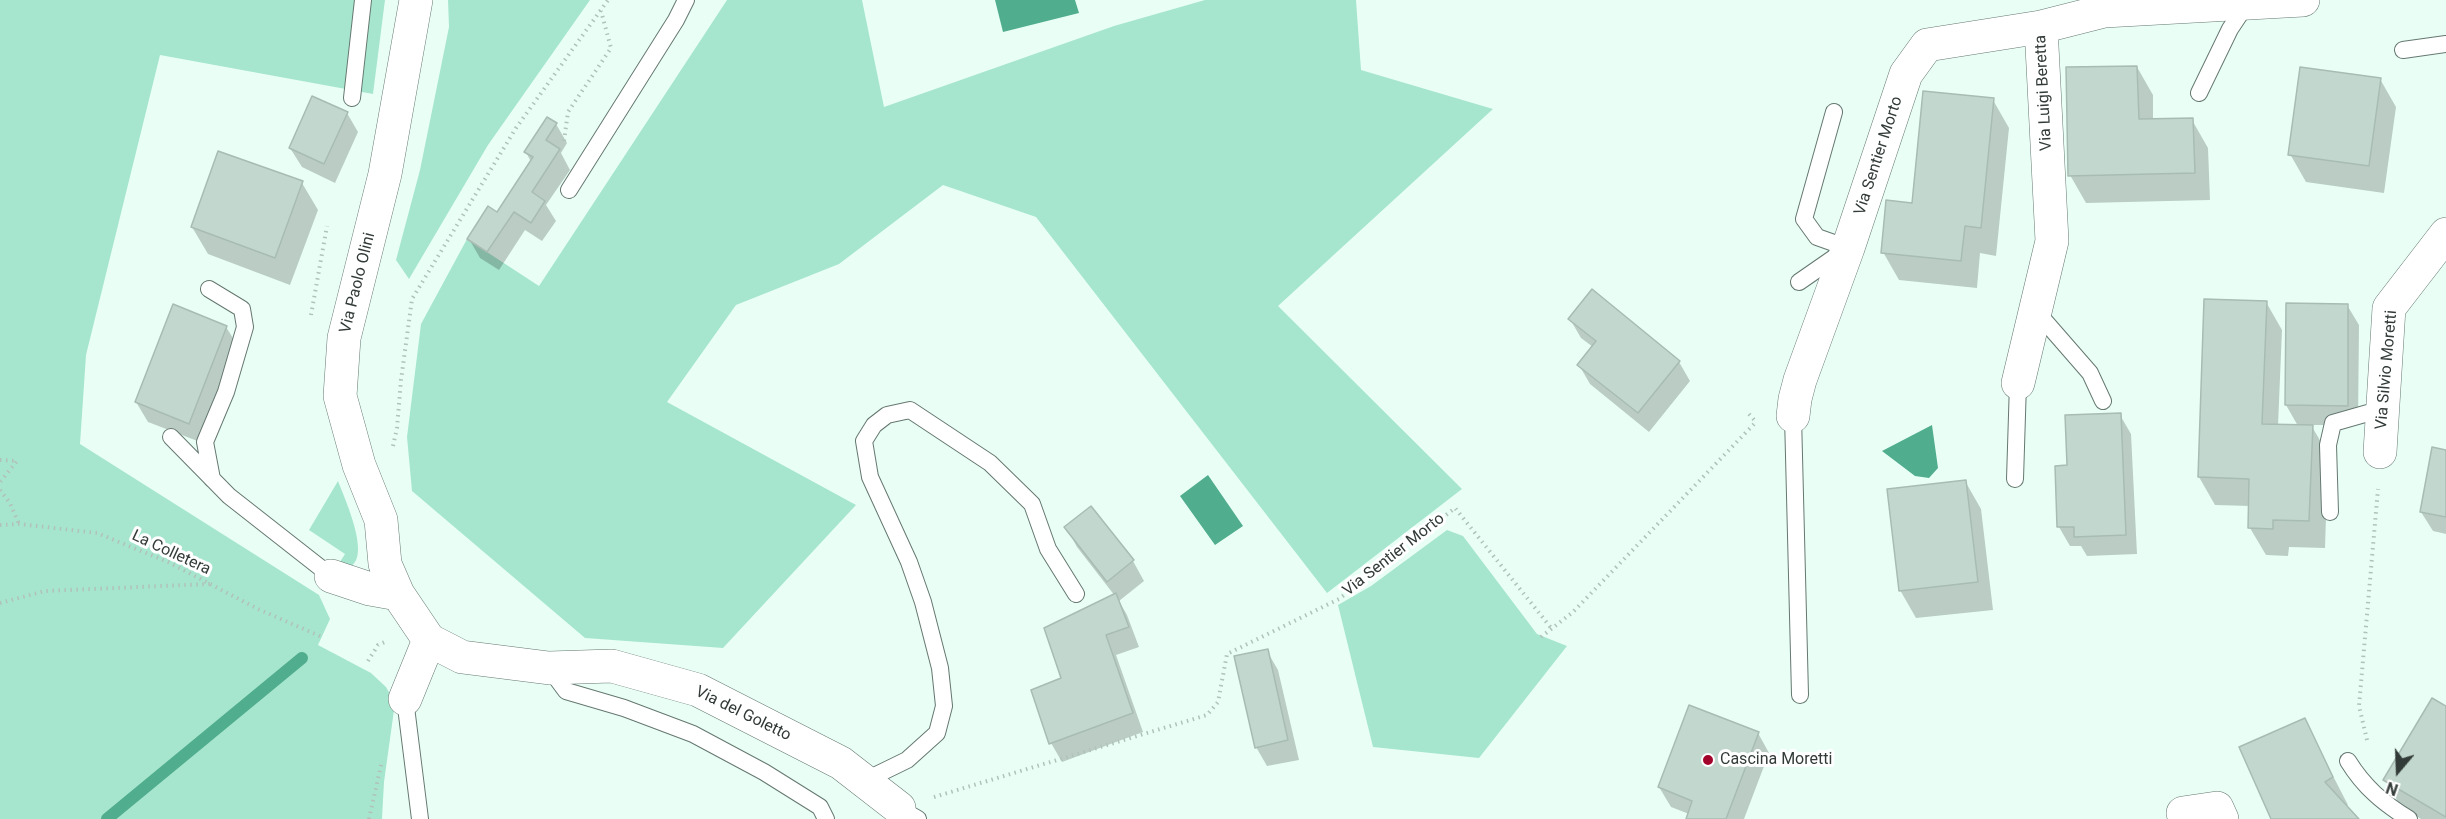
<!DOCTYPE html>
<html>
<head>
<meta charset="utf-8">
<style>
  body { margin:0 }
  #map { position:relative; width:2446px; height:819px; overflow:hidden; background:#e9fff6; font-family:Roboto,sans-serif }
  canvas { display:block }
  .north { position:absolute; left:2368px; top:741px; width:60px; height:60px; -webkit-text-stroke:4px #fff; paint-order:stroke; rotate:199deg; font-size:16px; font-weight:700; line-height:24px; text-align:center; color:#323b37 }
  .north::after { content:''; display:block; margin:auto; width:21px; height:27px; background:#323b37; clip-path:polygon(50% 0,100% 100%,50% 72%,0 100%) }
</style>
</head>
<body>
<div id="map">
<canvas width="2446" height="819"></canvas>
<div class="north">N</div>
</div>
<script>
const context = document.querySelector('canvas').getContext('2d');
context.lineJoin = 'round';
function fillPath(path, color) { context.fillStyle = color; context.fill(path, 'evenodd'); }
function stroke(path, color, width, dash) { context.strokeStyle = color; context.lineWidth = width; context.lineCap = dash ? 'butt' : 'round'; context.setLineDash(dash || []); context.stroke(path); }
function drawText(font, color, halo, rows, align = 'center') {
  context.font = font + ' Roboto,sans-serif'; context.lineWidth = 6; context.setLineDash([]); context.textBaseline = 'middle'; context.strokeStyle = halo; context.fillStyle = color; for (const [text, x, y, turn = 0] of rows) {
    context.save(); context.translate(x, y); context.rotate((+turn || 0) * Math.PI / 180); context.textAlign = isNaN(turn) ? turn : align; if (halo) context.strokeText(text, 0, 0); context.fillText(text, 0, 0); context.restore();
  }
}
fillPath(new Path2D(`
  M0 0H385L373 94 160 55 86 355 80 444 319 595 330 619 318 645 371 673 386 687 395 703 384 782 382 819H0Z
  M448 0H590L488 145 409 279 396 260 420 170 449 27Z
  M727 0H862L884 107 1114 26 1205 0H1356L1361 70 1493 109 1278 306 1462 489 1327 593 1036 217 943 185 839 264 736 305 667 402 856 505 723 648 585 638 412 491 407 437 421 324 467 239 539 286Z
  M338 481C345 499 366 546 355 562 349 571 340 573 331 576L345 554 309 530Z
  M1447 530 1463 536 1537 634 1567 646 1479 758 1373 747 1338 605 1371 586Z`), '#a7e6ce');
fillPath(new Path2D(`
  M995 0H1075L1079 13 1003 32Z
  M1932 425 1938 468 1929 478 1915 476 1882 451Z
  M1208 475 1243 526 1215 545 1180 496Z`), '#50ad8e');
fillPath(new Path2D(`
  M2137 67 2153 95V121L2192 120 2208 148 2210 200 2086 203 2070 175Z
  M2380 79 2396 107 2384 193 2306 182 2290 154Z
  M1993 100 2009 128 1996 256 1980 253 1977 288 1899 280 1883 252 1913 204Z
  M347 113 358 132 335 183 302 167 290 148Z
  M556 124 567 143 561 153 570 170 546 205 556 221 542 241 525 230 499 270 480 258 469 239 497 214 531 162 526 152Z
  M302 183 318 210 290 285 208 254 192 227Z
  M2266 302 2282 330 2278 426H2298L2286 405 2347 305 2359 325 2358 425H2311L2328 454 2325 548 2289 547 2288 556 2266 555 2250 528V506L2215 505 2199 477Z
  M1570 319 1679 362 1690 381 1649 432 1590 384 1579 365 1593 347 1581 338Z
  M226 327 238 346 200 442 148 422 136 402Z
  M2120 415 2131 434 2137 554 2087 556 2081 546H2070L2059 527 2069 467Z
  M2446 451V534L2433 531 2421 512Z
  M1965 481 1981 509 1993 610 1916 618 1900 590Z
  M1091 508 1133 561 1144 581 1119 601 1127 615 1139 647 1116 655 1143 732 1062 762 1051 743 1063 679 1115 596 1077 547 1066 527Z
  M1267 651 1278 670 1299 760 1267 766 1256 747Z
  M2446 708V819H2421L2401 807 2385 780Z
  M2304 720 2348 805 2346 806 2357 819H2273Z
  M1758 733 1769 753 1744 819H1687L1689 814 1671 807 1659 787Z`), '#0003');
stroke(new Path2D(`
  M107 819 302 658`), '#50ad8e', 12);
const building = new Path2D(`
  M2137 66 2139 119 2193 118 2195 173 2068 176 2066 67Z
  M2300 67 2381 78 2369 166 2288 155Z
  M1923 91 1994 98 1981 228 1965 226 1961 261 1881 253 1886 200 1912 203Z
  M312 96 348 112 324 164 289 148Z
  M547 117 557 123 546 140 560 149 532 192 545 201 531 223 514 212 487 252 467 239 488 206 497 212 533 157 524 152Z
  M218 151 303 181 275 258 191 227Z
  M1592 289 1680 361 1638 413 1577 365 1596 341 1568 319Z
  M2204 299 2267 301 2262 424 2313 425 2309 521 2273 520V529L2248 528 2249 479 2198 477Z
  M2286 303 2348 304V406L2285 405Z
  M173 304 227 326 189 424 135 402Z
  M2121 413 2126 535 2074 537V527H2057L2055 466 2067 465 2065 415Z
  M2432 447 2446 450V517L2420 512Z
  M1966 480 1978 582 1899 591 1887 489Z
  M1091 506 1134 560 1107 582 1064 527Z
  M1116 593 1129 627 1106 635 1133 713 1049 744 1031 690 1061 678 1044 628Z
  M1268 649 1288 740 1255 748 1234 656Z
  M2432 698 2446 706V817L2383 780Z
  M1689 705 1759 732 1726 819H1686L1692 801 1658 787Z
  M2305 718 2333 777 2325 782 2359 819H2271L2239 747Z`);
fillPath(building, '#c2d7ce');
stroke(building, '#a8bcb4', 1.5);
const service = new Path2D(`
  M2403 50 2446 44
  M2199 93 2230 29 2248 2
  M352 98 363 0
  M569 190 676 20 686 0
  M1799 282 1848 248 1817 237 1804 219 1834 112
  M209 289 242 309 245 327 226 392 205 442 212 479
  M2036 311 2090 373 2103 401
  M1793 416 1800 695
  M171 437 229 496 331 576
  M2015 479 2018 383
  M2330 512 2328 445 2333 423 2368 413 2382 414
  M549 668 566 691 624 708 693 734 764 772 820 807 826 819
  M405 699 420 819
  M2348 761C2364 787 2383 803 2409 819
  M866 780 907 760 937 733 944 706 940 668 923 602 909 562 870 477 864 441 874 425 887 415 910 410 990 463 1032 504 1048 549 1076 594
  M899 808 918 819`);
const minor = new Path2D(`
  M416 0 385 174 344 338 340 396 359 465 381 520 385 564 398 594 429 640 462 657 549 668 612 666 698 690 841 763 899 808
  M2018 383 2052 241 2041 27
  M1793 416 1795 399 1800 380 1848 248 1906 74 1927 45 2041 27 2104 11 2303 0
  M2380 452 2389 308 2446 234
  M331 576 370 589 398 594
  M405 699 429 640
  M2183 813 2217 808 2222 819`);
stroke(service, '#657870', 18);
stroke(minor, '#657870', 34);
stroke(new Path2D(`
  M564 141 568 112 611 48 601 11
  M311 315 327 226
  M1749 414 1756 422
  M393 446 397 428 401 380 412 299 516 128 608 0
  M0 460 17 461 0 482
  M0 490 10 503 19 524
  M0 525 19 524 97 533 168 562 258 609 322 637
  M0 603 45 591 210 584
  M1541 637 1573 612 1756 422
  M368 661 378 645 387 641
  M2367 740 2359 706 2378 489
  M934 797 1207 715 1218 702 1227 654 1339 599 1455 508 1552 629
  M369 819 382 761`), '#b0c2bb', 4, [1.5, 4.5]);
stroke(service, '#fff', 16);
stroke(minor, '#fff', 33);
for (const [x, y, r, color] of [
  [1708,760,6,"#a3042c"]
]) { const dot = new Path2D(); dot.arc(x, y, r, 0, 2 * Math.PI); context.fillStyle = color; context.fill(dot); stroke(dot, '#fff', 2); }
drawText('16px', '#323b37', '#fff', [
  ["Via Luigi Beretta",2044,93,-93],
  ["Via Sentier Morto",1879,156,-72],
  ["Via Paolo Olini",358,283,-76],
  ["Via Silvio Moretti",2387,370,-85],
  ["La Colletera",171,553,25],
  ["Via Sentier Morto",1394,555,-38],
  ["Via del Goletto",743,714,26]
]);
drawText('16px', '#323b37', '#fff', [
  ["Cascina Moretti",1720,760]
], 'left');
</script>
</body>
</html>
